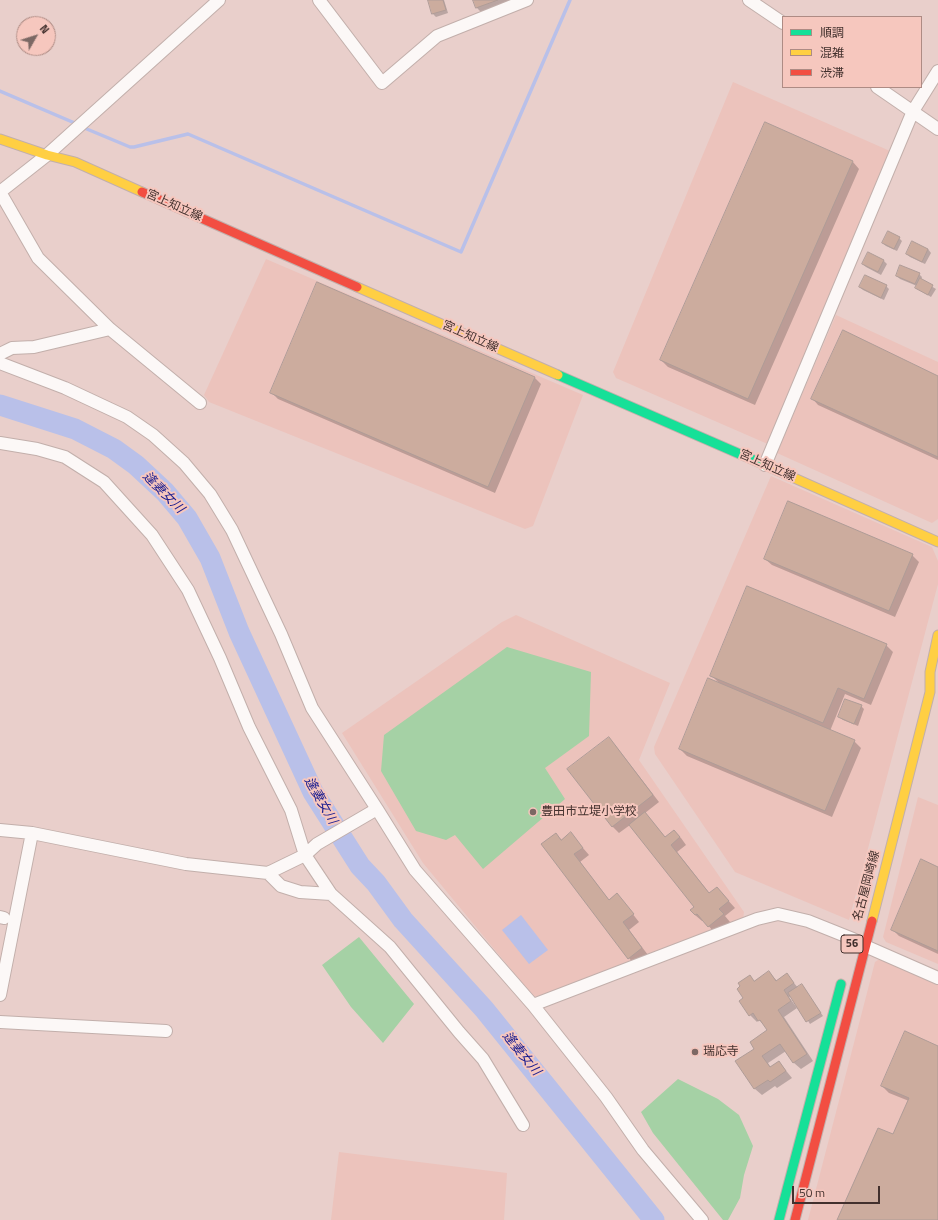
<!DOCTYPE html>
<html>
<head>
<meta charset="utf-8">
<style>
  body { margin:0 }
  #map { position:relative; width:938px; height:1220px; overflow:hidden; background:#e9cfcb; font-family:"Titillium Web","Noto Sans JP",sans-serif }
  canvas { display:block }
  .legend { position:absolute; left:782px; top:16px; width:140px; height:72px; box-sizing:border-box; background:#f6c7be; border:1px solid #ae8b84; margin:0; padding:5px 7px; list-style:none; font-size:12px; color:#42302d }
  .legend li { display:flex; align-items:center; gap:8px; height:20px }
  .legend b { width:20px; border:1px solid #ae8b84 }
  .north { position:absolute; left:16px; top:16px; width:40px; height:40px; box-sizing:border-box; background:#f6c7be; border:1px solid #ae8b84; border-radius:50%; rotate:51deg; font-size:11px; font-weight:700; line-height:16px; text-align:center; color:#42302d }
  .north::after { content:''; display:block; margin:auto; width:14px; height:18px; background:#7c6864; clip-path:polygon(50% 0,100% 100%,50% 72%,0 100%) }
  .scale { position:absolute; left:792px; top:1186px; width:88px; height:18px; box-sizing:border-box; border:2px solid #42302d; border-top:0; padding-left:5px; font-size:12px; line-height:14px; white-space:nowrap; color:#42302d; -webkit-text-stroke:3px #f6c7be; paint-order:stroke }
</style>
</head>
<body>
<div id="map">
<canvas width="938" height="1220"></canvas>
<ul class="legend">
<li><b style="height:5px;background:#16e098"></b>順調</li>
<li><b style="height:5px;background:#ffcf43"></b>混雑</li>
<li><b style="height:5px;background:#f24e42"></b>渋滞</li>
</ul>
<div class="north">N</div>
<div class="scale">50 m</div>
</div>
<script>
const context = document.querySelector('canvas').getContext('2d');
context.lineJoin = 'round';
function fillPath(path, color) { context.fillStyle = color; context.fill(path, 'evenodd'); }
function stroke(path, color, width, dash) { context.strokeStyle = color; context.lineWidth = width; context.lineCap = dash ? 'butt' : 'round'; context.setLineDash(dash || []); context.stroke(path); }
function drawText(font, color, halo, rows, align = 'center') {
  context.font = font + ' "Titillium Web","Noto Sans JP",sans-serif'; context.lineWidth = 4; context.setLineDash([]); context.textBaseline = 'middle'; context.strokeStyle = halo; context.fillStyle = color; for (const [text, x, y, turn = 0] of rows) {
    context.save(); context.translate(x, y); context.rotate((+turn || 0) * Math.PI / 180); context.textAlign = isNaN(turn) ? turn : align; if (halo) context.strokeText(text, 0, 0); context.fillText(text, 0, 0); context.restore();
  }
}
fillPath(new Path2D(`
  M733 82 890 151 770 445 616 378 613 372Z
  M266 259 583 395 533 526 525 529 209 402 204 395Z
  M836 315 938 362V519L932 523 777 453Z
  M771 476 932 547 938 561V584L849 920 735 872 655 754 654 747Z
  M516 615 670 683 639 760 744 912 743 919 542 997 533 996 423 863 342 733 502 622Z
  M918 797 938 805V964L886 942 883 937Z
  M881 958 938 982V1220H808L875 962Z
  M339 1152 507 1173 504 1220H331Z`), '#ecc3bc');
fillPath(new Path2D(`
  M507 647 591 672 589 736 545 768 565 799 483 869 455 835 446 840 416 831 381 771 384 735Z
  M359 937 414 1004 383 1043 351 1007 322 965Z
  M678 1079 718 1099 739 1115 753 1146 744 1175 740 1198 728 1220H723L653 1133 641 1112Z`), '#a5d1a5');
fillPath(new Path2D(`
  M521 915 548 950 529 964 502 930Z`), '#b9c0e9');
fillPath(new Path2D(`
  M429 0H444L448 13 436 17 433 14Z
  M474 0H515L482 13 477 8Z
  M853 162 859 169 755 405 668 367 661 360Z
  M899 238 902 241 897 251 886 246 883 243Z
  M928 249 931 253 925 264 910 257 907 254Z
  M868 253 884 261 887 264 881 275 866 267 863 264Z
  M919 274 922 277 921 280 936 289 931 297 919 290 916 287 917 286 900 279 897 276Z
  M886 286 889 289 884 300 863 290 860 287Z
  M938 377V460L818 405 812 398Z
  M535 378 541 384 495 493 278 399 271 392Z
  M912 555 919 562 895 617 772 565 765 559Z
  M886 645 893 652 871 705 845 694 830 731 854 741 861 748 832 817 687 756 680 749 719 683 711 675Z
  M861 706 864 709 858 726 843 720 839 717Z
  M608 738 615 745 659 802 645 813 666 838 674 831 681 838 686 845 677 852 710 894 717 888 735 908 725 916 730 922 715 933 703 920 702 921 695 915V907L630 825 619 833 612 826Z
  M571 834 589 855 580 862 609 900 617 894 639 922 629 930 648 955 635 965 629 958 556 835 562 840Z
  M938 868V954L899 936 892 929Z
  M769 972 777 981 787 974 798 988 802 985 823 1016 810 1024 792 996 789 997 797 1008 784 1017 813 1061 801 1069 794 1063 786 1051 768 1063 771 1068 779 1062 792 1078 777 1088 775 1086 762 1095 755 1089 737 1061 755 1049 769 1030 759 1020 757 1022 750 1015 744 998 755 982Z
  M938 1047V1220H838L893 1136 909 1101 889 1093 882 1086Z`), '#0003');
stroke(new Path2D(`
  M0 91 77 124
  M82 127 130 147H134L188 134 461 252 570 0`), '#b9c0e9', 3.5);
stroke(new Path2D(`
  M0 405 75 429 114 449 136 465 165 492 187 518 210 558 239 632 313 792 360 866 376 883 403 920 484 1009 654 1220`), '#b9c0e9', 21);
const building = new Path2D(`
  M428 0H443L446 10 432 14Z
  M473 0H498L476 8Z
  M765 122 853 161 748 399 660 360Z
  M888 231 900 237 894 249 882 243Z
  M912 241 928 249 922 262 906 254Z
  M868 252 884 260 878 272 862 264Z
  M900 265 920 273 915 284 896 276Z
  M865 275 887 285 881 298 859 287Z
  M920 278 933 285 928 295 915 288Z
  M317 282 535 377 488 487 270 393Z
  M843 330 938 376V457L811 399Z
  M788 501 913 554 889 611 764 559Z
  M747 586 887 644 864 699 838 688 823 723 710 676Z
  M708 678 855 740 825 811 679 749Z
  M845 699 862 705 854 724 838 717Z
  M609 737 653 795 612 827 567 769Z
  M645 812 665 837 674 830 680 837 671 845 709 893 717 887 729 901 719 909 724 914 708 927 697 914 695 915 690 910 694 907 629 825Z
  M571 832 583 848 574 854 609 900 617 893 634 914 623 922 642 948 628 959 541 844 556 833 561 840Z
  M921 859 938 867V951L891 930Z
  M769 971 776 981 787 973 794 983 784 990 791 1001 778 1010 807 1054 793 1063 780 1044 762 1056 770 1067 779 1061 786 1071 770 1082 768 1080 754 1089 735 1061 754 1049 750 1042 767 1030 760 1020 758 1021 753 1013 749 1016 739 1001 743 998 737 989 740 986 738 983 750 975 754 981Z
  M802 984 821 1013 806 1022 788 993Z
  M905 1031 938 1046V1220H837L878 1128 893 1134 909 1098 881 1086Z`);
fillPath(building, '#ccac9e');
stroke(building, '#af9c97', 1);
const street = new Path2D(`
  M319 0 382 83 437 36 527 0
  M749 0 783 23
  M877 87 938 129
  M0 192 38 258 110 329 200 403
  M0 192 47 155 219 0
  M0 354 12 348 34 347 110 329
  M0 363 65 388 127 417 153 435 184 463 210 494 232 530 281 634 312 708 377 809
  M0 443 37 449 65 457 104 482 152 535 188 590 220 658 249 727 291 810 305 855 331 894 390 947 459 1032 483 1059 523 1125
  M765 465 913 111 938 71
  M0 830 32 833 186 864 268 873 305 855 317 844 377 809 415 870 533 1005 606 1097 643 1150 702 1220
  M268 873 281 886 300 892 331 894
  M0 917 4 918
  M0 995 32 833
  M533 1005 757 919 778 914 808 921 853 939 865 946 938 978
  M0 1022 166 1031`);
const fast = new Path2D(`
  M558 375 765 465
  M779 1220 841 984`);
const slow = new Path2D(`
  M0 139 47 155 75 162 142 192
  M357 287 558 375
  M765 465 938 542
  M872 921 930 692V672L938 635`);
const jam = new Path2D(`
  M142 192 357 287
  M795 1220 872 921`);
stroke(street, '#c2afab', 14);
stroke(fast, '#c2afab', 11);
stroke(slow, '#c2afab', 11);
stroke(jam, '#c2afab', 11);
stroke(street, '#fcf8f7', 12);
stroke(fast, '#16e098', 9);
stroke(slow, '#ffcf43', 9);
stroke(jam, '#f24e42', 9);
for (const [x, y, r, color] of [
  [533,812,4,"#7c6864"],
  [695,1052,4,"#7c6864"]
]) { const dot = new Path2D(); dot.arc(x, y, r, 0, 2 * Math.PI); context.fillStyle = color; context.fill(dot); stroke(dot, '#f6c7be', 1.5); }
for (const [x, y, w] of [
  [852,944,22]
]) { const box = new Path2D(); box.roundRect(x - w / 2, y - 9, w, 18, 3); context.fillStyle = '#f6c7be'; context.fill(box); stroke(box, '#42302d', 1); }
drawText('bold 11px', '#42302d', null, [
  ["56",852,944]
]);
drawText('12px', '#42302d', '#f6c7be', [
  ["宮上知立線",174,206,24],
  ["宮上知立線",470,337,24],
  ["宮上知立線",767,466,24],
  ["名古屋岡崎線",867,886,-75]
]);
drawText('12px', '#42302d', '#f6c7be', [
  ["豊田市立堤小学校",541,812],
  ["瑞応寺",703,1052]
], 'left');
drawText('italic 13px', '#191c8f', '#f6c7be', [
  ["逢妻女川",163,493,45],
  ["逢妻女川",320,801,60],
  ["逢妻女川",521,1054,51]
]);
</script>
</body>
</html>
